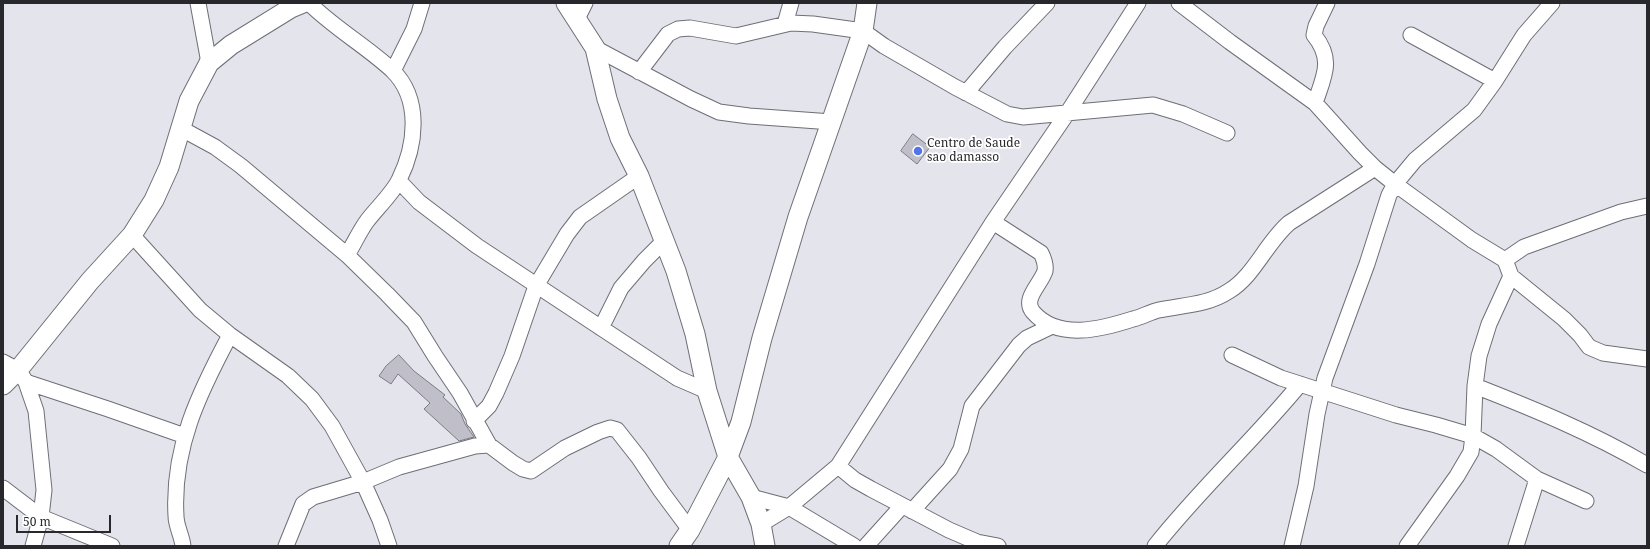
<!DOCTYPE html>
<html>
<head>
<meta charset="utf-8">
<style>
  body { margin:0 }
  #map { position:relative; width:1650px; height:549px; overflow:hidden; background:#e4e4ed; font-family:"Noto Serif",serif }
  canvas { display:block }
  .frame { position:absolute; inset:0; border:4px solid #28282c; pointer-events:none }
  .scale { position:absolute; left:16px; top:515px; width:95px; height:18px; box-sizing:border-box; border:2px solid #28282c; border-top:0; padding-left:5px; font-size:12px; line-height:14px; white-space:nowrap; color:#28282c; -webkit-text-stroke:3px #fff; paint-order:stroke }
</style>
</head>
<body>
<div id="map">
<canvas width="1650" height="549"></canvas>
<div class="frame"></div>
<div class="scale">50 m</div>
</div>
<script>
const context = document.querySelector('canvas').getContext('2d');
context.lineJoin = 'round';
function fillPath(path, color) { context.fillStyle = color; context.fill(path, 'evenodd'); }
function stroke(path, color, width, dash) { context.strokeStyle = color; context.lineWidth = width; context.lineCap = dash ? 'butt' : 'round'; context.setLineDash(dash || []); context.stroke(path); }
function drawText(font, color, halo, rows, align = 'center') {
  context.font = font + ' "Noto Serif",serif'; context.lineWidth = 3.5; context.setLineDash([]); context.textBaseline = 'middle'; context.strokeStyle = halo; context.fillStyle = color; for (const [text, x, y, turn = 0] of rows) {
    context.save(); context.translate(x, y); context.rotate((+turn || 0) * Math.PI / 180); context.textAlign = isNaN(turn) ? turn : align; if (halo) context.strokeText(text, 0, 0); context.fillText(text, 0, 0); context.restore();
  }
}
const building = new Path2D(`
  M913 134 930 147 917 164 901 151Z
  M399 355 414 371 445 395 443 397 461 414 465 424 474 437 459 441 424 409 430 403 398 374 391 384 379 376 386 366Z`);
fillPath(building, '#c0bfc9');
stroke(building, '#7b7b83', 1);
const minor = new Path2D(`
  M198 3 209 63
  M309 3C334 28 366 46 392 70 422 99 416 146 399 180 393 193 376 209 367 221 359 232 354 244 347 255
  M1179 3 1230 42 1315 103 1360 153 1375 168 1395 184 1472 240 1505 260 1511 276 1564 319 1580 335 1589 347 1603 353 1647 359
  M576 21 585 3
  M785 24 791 3
  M1411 35 1495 81
  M595 48 691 99 719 112 749 116 832 122
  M393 71 414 29 422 3
  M639 72 668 34 678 29 690 28 736 36 791 23 813 24 863 31 884 46 955 87 1007 114 1023 117 1153 105 1183 114 1227 133
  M966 93 1005 47 1047 3
  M1315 103C1324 76 1334 60 1314 35L1316 26 1327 3
  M180 128 215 147 241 166 347 255 387 294 414 322 435 356 460 393 489 445 513 463 523 469 531 471 565 448 598 432 610 428 617 430 639 458 661 491 690 530
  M399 181 419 202 477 246 677 378 707 391
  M993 222 1041 253C1044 259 1046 265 1045 271 1041 284 1022 299 1033 312 1058 341 1102 329 1133 319 1142 317 1150 312 1159 310 1184 305 1208 305 1229 291 1254 276 1266 243 1289 223L1375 168
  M132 235 200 310 230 335 288 376 312 399 332 426 363 482 380 520 389 546
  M1505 260 1524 247 1621 212 1647 206
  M601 328 621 288 644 261 665 240
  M1232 355 1281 378 1396 415 1436 425 1473 436 1496 449 1537 479 1586 501
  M3 362 18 370 26 382 108 409 185 436
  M26 382 36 411 44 490 41 517 33 546
  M1475 386C1534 409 1592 433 1647 465
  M474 421 489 406 496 393 512 356 536 286 567 234 580 217 639 176
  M838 466 855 480 871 489 949 530 977 542 998 546
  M3 488 41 517 112 546
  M751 497 789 507 854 546
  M912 511 950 469 961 449 972 406 1019 345 1027 338 1050 327
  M761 524 789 507 838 466 993 222 1068 112 1138 3
  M183 546C182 536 176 526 176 516 172 448 199 393 230 335
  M286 546 303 504 313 497 363 482 399 467 475 446 489 445
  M866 546 902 506
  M1155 546C1200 489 1254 440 1300 384
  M1292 546 1306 486 1317 414 1325 378 1367 264 1389 195 1395 184 1415 160 1474 110 1495 81 1524 35 1552 3
  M1407 546 1457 476 1471 452 1473 436 1475 386 1479 356 1489 324 1511 276
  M1516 546 1537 479`);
const tertiary = new Path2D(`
  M566 3 595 48 607 99 620 138 639 176 676 271 695 334 707 391 728 457 751 497 761 524 765 546
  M3 385 18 370 90 281 132 235 154 200 169 167 189 101 209 63 231 45 291 8 303 3
  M679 546 690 530 728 457 741 422 762 338 798 217 863 31 867 3`);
stroke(minor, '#6e6e76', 17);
stroke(tertiary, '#6e6e76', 21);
stroke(minor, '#fff', 15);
stroke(tertiary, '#fff', 19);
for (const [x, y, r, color] of [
  [918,151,5,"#5574e9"]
]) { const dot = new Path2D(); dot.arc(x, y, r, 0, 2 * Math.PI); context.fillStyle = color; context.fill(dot); stroke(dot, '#fff', 1.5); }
drawText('12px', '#28282c', '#fff', [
  ["Centro de Saude",927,144],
  ["sao damasso",927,158]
], 'left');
</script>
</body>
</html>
